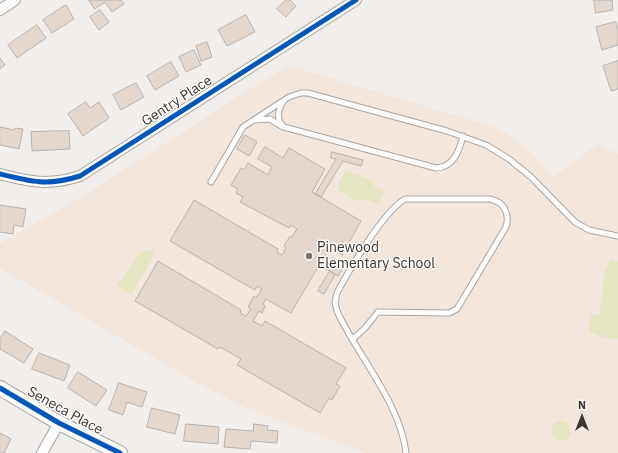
<!DOCTYPE html>
<html>
<head>
<meta charset="utf-8">
<style>
  body { margin:0 }
  #map { position:relative; width:618px; height:453px; overflow:hidden; background:#f2eeeb; font-family:"IBM Plex Sans",sans-serif }
  canvas { display:block }
  .north { position:absolute; left:562px; top:397px; width:40px; height:40px; -webkit-text-stroke:3px #fffcfa; paint-order:stroke; rotate:0deg; font-size:11px; font-weight:700; line-height:16px; text-align:center; color:#373432 }
  .north::after { content:''; display:block; margin:auto; width:14px; height:18px; background:#373432; clip-path:polygon(50% 0,100% 100%,50% 72%,0 100%) }
</style>
</head>
<body>
<div id="map">
<canvas width="618" height="453"></canvas>
<div class="north">N</div>
</div>
<script>
const context = document.querySelector('canvas').getContext('2d');
context.lineJoin = 'round';
function fillPath(path, color) { context.fillStyle = color; context.fill(path, 'evenodd'); }
function stroke(path, color, width, dash) { context.strokeStyle = color; context.lineWidth = width; context.lineCap = dash ? 'butt' : 'round'; context.setLineDash(dash || []); context.stroke(path); }
function drawText(font, color, halo, rows, align = 'center') {
  context.font = font + ' "IBM Plex Sans",sans-serif'; context.lineWidth = 3; context.setLineDash([]); context.textBaseline = 'middle'; context.strokeStyle = halo; context.fillStyle = color; for (const [text, x, y, turn = 0] of rows) {
    context.save(); context.translate(x, y); context.rotate((+turn || 0) * Math.PI / 180); context.textAlign = isNaN(turn) ? turn : align; if (halo) context.strokeText(text, 0, 0); context.fillText(text, 0, 0); context.restore();
  }
}
fillPath(new Path2D(`
  M290 66 491 126 509 135 529 151 553 177 598 144 618 154V453H365L248 409 199 384 0 268V243L77 200 267 78Z`), '#f3e7dd');
fillPath(new Path2D(`
  M345 171 373 180 374 186 382 189 384 193 377 204 369 200H352L337 188Z
  M145 250 153 251V258L131 295 117 285 138 256Z
  M611 260 618 262V339L603 337 589 332 591 314 599 315 605 271Z
  M551 431a10 10 0 1 1 20 0a10 10 0 1 1-20 0Z`), '#e3e6c0');
const building = new Path2D(`
  M89 0H121L124 4 112 12 105 2 95 9Z
  M286 0H290L296 6 286 17 277 9Z
  M594 0H612L613 10 596 13Z
  M66 5 74 19 52 33 43 20Z
  M100 10 109 22 99 30 90 17Z
  M246 15 255 32 227 46 218 30Z
  M616 22 618 30V45L602 50 596 27Z
  M37 25 46 38 17 58 8 45Z
  M207 42 212 57 201 61 196 46Z
  M194 50 201 65 186 72 179 57Z
  M0 58 5 65 0 69Z
  M618 61V89L611 91 603 66Z
  M171 62 179 76 155 90 147 76Z
  M136 83 144 97 121 110 113 95Z
  M86 102 90 108 99 102 109 118 83 136 68 114Z
  M0 127 14 130 15 128 23 129 19 149 0 145Z
  M69 131 70 149 32 151 31 132Z
  M245 135 257 142 249 156 237 149Z
  M265 147 283 158 289 148 325 169 312 192 361 221 342 255 330 248 324 257 343 268 338 276 319 265 291 313 266 299 263 304 265 306 262 313 259 311 253 321 262 326 265 321 346 368 336 384 340 386 332 400 329 398 320 413 237 365 241 359 220 347 218 349 135 301 158 261 241 310 240 313 246 316 251 309 248 307 254 296 256 298 262 289 257 286 255 290 170 241 194 200 278 249 277 252 282 255 286 248 284 246 290 236 292 237 297 229 291 225 289 228 240 202 243 197 236 193 238 189 231 185 241 168 244 170 248 163 268 175 272 167 258 159Z
  M332 152 363 160 361 166 343 161 321 197 315 194 336 159 331 158Z
  M0 205 26 209 23 227 14 225 13 234 0 232Z
  M330 271 335 275 324 294 318 291Z
  M5 331 33 349 24 363 0 349V339Z
  M39 353 70 365 64 381 32 369Z
  M78 372 107 390 96 406 68 388Z
  M119 383 147 392 142 407 127 402 123 415 109 410Z
  M152 408 180 415 175 434 147 427Z
  M186 424 219 427 218 444 184 441Z
  M254 424 268 426 267 430 278 431 277 443 251 441 250 449 224 447 226 429 253 431Z
  M0 433 11 439 4 453H0Z`);
fillPath(building, '#e4d7ce');
stroke(building, '#b6b3b1', 1);
const lane = new Path2D(`
  M283 102C278 110 276 120 284 127L436 168C454 167 459 151 463 136
  M255 120 270 119 283 127
  M211 182 243 127 289 97 301 93H308L447 131 486 145 509 159 531 177 575 222 589 230 618 236
  M353 339 365 328 378 312 449 313 457 309 506 227C510 213 504 202 490 199H405C383 212 349 270 337 293L335 302 337 311C357 355 401 404 406 453`);
const street = new Path2D(`
  M0 10 15 0
  M0 174C31 182 49 186 80 176L356 0
  M42 453 59 423`);
const secondary = new Path2D(`
  M0 388 59 423 120 453`);
stroke(lane, '#a8a5a3', 7);
stroke(street, '#a8a5a3', 12);
stroke(secondary, '#a8a5a3', 16);
stroke(lane, '#fdfcfc', 5);
stroke(street, '#fdfcfc', 10);
stroke(secondary, '#fdfcfc', 14);
stroke(new Path2D(`
  M0 174C31 182 49 186 80 176L356 0
  M0 388 59 423 120 453`), '#0057b8', 5);
for (const [x, y, r, color] of [
  [309,256,4,"#787573"]
]) { const dot = new Path2D(); dot.arc(x, y, r, 0, 2 * Math.PI); context.fillStyle = color; context.fill(dot); stroke(dot, '#fffcfa', 1.5); }
drawText('14px', '#373432', '#fffcfa', [
  ["Gentry Place",177,101,-33],
  ["Seneca Place",65,411,29]
]);
drawText('14px', '#373432', '#fffcfa', [
  ["Pinewood",317,248],
  ["Elementary School",317,264]
], 'left');
</script>
</body>
</html>
